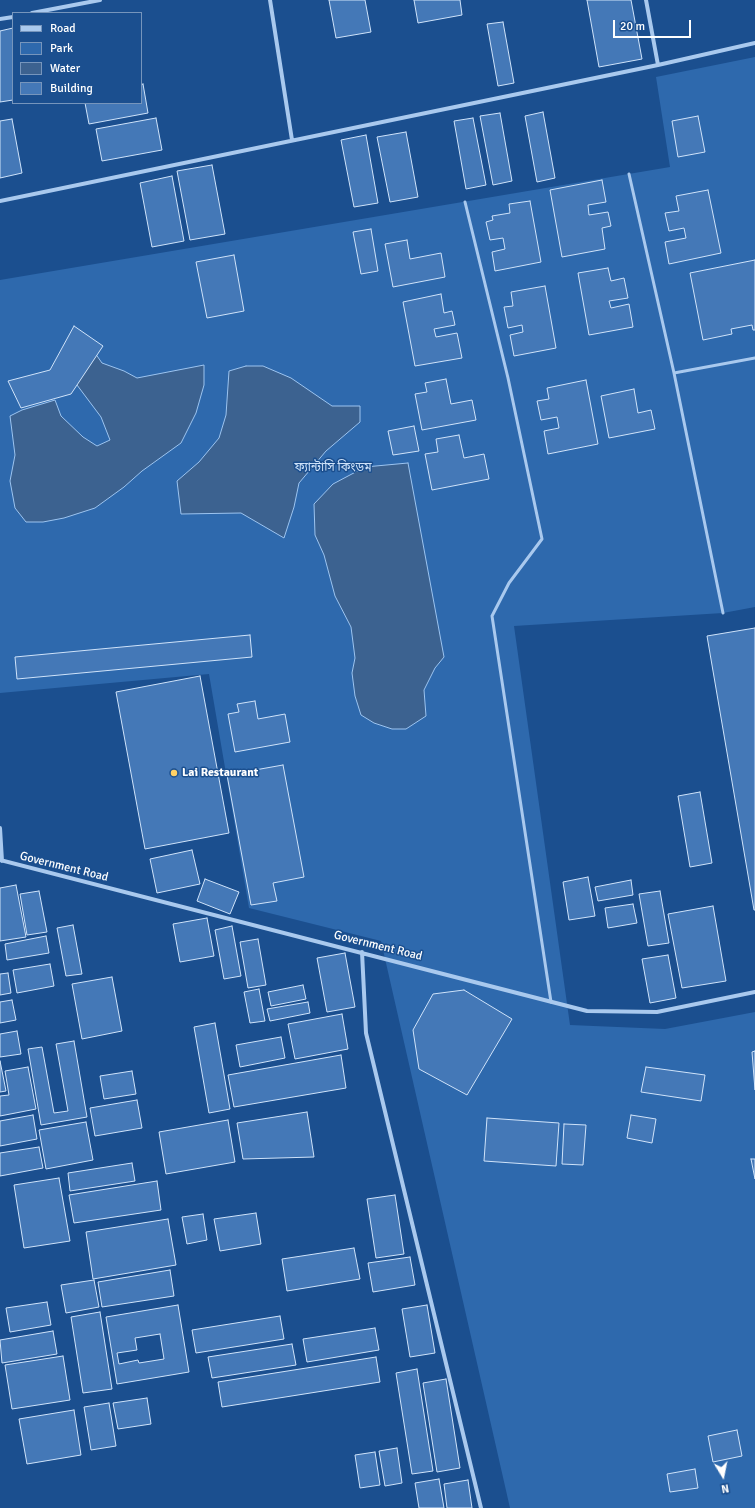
<!DOCTYPE html>
<meta charset="utf-8">
<style>
body{margin:0}
#map{position:relative;width:755px;height:1508px;overflow:hidden;background:#1b4f8f;font-family:Signika,sans-serif}
canvas{display:block}
.legend{position:absolute;left:12px;top:12px;width:130px;height:92px;box-sizing:border-box;background:#1b4f8f;border:1px solid #7695bc;margin:0;padding:5px 7px;list-style:none;font-size:12px;color:#fff}
.legend li{display:flex;align-items:center;gap:8px;height:20px}
.legend b{width:20px;border:1px solid #7695bc}
.north{position:absolute;left:703px;top:1456px;width:40px;height:40px;-webkit-text-stroke:3px #1b4f8f;paint-order:stroke;rotate:170deg;font-size:11px;font-weight:700;line-height:16px;text-align:center;color:#fff}
.north::after{content:'';display:block;margin:auto;width:14px;height:18px;background:#fff;clip-path:polygon(50% 0,100% 100%,50% 72%,0 100%)}
.scale{position:absolute;left:613px;top:20px;width:78px;height:18px;box-sizing:border-box;border:2px solid #fff;border-top:0;padding-left:5px;font-size:12px;line-height:14px;white-space:nowrap;color:#fff;-webkit-text-stroke:3px #1b4f8f;paint-order:stroke}
</style>
<div id="map">
<canvas width="755" height="1508"></canvas>
<ul class="legend">
<li><b style="height:5px;background:#a9c9ee"></b>Road</li>
<li><b style="height:11px;background:#2e69ad"></b>Park</li>
<li><b style="height:11px;background:#3c6290"></b>Water</li>
<li><b style="height:11px;background:#4478b7"></b>Building</li>
</ul>
<div class="north">N</div>
<div class="scale">20 m</div>
</div>
<script>
const ctx = document.querySelector('canvas').getContext('2d');
ctx.lineJoin = 'round';
function fillPath(path, color) { ctx.fillStyle = color; ctx.fill(path, 'evenodd'); }
const toPath = rows => new Path2D(rows.map(r => 'M' + r).join(''));
function trace(path, color, width, dash) { ctx.strokeStyle = color; ctx.lineWidth = width; ctx.lineCap = dash ? 'butt' : 'round'; ctx.setLineDash(dash || []); ctx.stroke(path); }
function write(font, color, halo, rows, align = 'center') {
  ctx.font = font + ' Signika,"Noto Sans Bengali",sans-serif'; ctx.lineWidth = 3; ctx.setLineDash([]); ctx.textBaseline = 'middle'; ctx.strokeStyle = halo; ctx.fillStyle = color; for (const [text, x, y, turn = 0] of rows) {
    ctx.save(); ctx.translate(x, y); ctx.rotate((+turn || 0) * Math.PI / 180); ctx.textAlign = isNaN(turn) ? turn : align; if (halo) ctx.strokeText(text, 0, 0); ctx.fillText(text, 0, 0); ctx.restore();
  }
}
const green = toPath([
 [755,57,755,607,723,613,514,626,570,1025,665,1029,755,1012,755,1508,510,1508,381,941,249,908,209,674,0,693,0,280,670,167,656,77]
]);
const water = toPath([
 [95,353,102,363,124,371,137,378,204,365,204,385,196,413,181,443,142,471,124,487,95,508,64,518,43,522,26,522,15,508,10,481,15,455,10,416,22,410,55,400,61,416,83,437,97,446,110,440,101,417,74,381,95,353],
 [246,366,263,366,291,378,332,406,360,406,360,422,326,451,299,483,294,507,284,538,241,513,181,514,177,481,199,462,219,438,226,415,229,371,246,366],
 [408,463,444,657,435,668,424,690,426,716,406,729,392,729,374,723,361,715,355,696,352,673,355,658,351,627,335,596,324,555,315,535,314,504,333,484,365,467,408,463]
]);
const building = toPath([
 [329,0,365,0,371,32,336,38,329,0],
 [414,0,460,0,462,15,418,23,414,0],
 [587,0,631,0,642,59,599,67,587,0],
 [503,22,514,83,498,86,487,24,503,22],
 [13,28,13,100,0,102,0,31,13,28],
 [143,84,148,113,89,124,85,103,141,103,141,85,143,84],
 [543,112,555,178,537,182,525,116,543,112],
 [500,113,512,181,493,185,480,116,500,113],
 [698,116,705,152,678,157,672,121,698,116],
 [156,118,162,150,102,161,96,129,156,118],
 [473,118,486,185,466,189,454,121,473,118],
 [12,119,22,173,0,178,0,121,12,119],
 [406,132,418,197,390,202,377,137,406,132],
 [366,135,378,203,354,207,341,140,366,135],
 [212,165,225,234,190,240,177,171,212,165],
 [172,176,184,241,152,247,140,183,172,176],
 [602,180,606,202,588,205,589,215,608,212,611,226,602,228,605,249,562,257,550,190,602,180],
 [708,190,721,253,669,264,665,242,686,238,684,228,669,231,665,213,679,211,676,196,708,190],
 [530,201,541,262,495,271,492,252,505,249,503,238,490,240,486,222,493,220,492,216,510,213,509,204,530,201],
 [371,229,378,271,361,274,353,232,371,229],
 [407,240,410,259,441,253,445,277,393,287,385,244,407,240],
 [234,255,244,311,207,318,196,262,234,255],
 [755,260,755,330,753,330,752,325,731,329,732,334,703,340,690,273,755,260],
 [608,268,611,281,624,278,628,298,609,301,611,308,629,304,633,327,589,335,578,273,608,268],
 [545,286,556,348,514,356,510,335,523,332,522,325,508,328,504,307,513,306,511,292,545,286],
 [441,294,444,313,452,311,455,325,434,329,436,337,457,333,462,358,415,366,403,302,441,294],
 [74,326,103,346,71,394,21,408,8,381,50,370,74,326],
 [446,379,451,404,472,400,476,420,422,430,415,394,427,392,425,383,446,379],
 [586,380,598,444,548,454,544,431,559,428,557,417,541,420,537,401,549,399,547,388,586,380],
 [634,389,638,413,651,410,655,429,609,438,601,396,634,389],
 [414,426,419,451,393,455,388,431,414,426],
 [459,435,464,458,484,454,489,479,432,490,425,454,438,452,436,439,459,435],
 [755,628,755,910,754,910,707,636,755,628],
 [250,635,252,657,17,679,15,657,250,635],
 [200,676,229,833,145,849,116,692,200,676],
 [255,701,258,719,285,714,290,742,235,752,228,714,239,712,237,704,255,701],
 [283,765,304,877,273,883,277,901,251,905,227,775,283,765],
 [700,792,712,863,690,867,678,796,700,792],
 [192,850,200,884,157,893,150,859,192,850],
 [588,877,595,916,569,920,563,882,588,877],
 [205,879,239,892,230,914,197,901,205,879],
 [631,880,633,895,598,901,595,887,631,880],
 [16,885,26,937,0,941,0,888,16,885],
 [39,891,47,932,27,935,20,894,39,891],
 [660,891,669,943,648,946,639,894,660,891],
 [633,904,637,923,608,928,605,908,633,904],
 [713,906,726,981,682,988,668,914,713,906],
 [207,918,214,956,180,962,173,924,207,918],
 [73,925,82,974,66,976,57,928,73,925],
 [232,926,241,976,224,979,215,930,232,926],
 [46,936,49,953,7,960,5,944,46,936],
 [258,939,266,985,248,988,240,942,258,939],
 [345,953,355,1007,327,1012,317,958,345,953],
 [668,955,676,998,650,1003,642,959,668,955],
 [50,964,54,986,17,993,13,970,50,964],
 [8,973,11,993,0,995,0,974,8,973],
 [112,977,122,1031,82,1039,72,984,112,977],
 [303,985,306,999,271,1006,268,992,303,985],
 [259,989,265,1021,250,1023,244,992,259,989],
 [464,990,512,1019,467,1095,419,1069,413,1030,433,994,464,990],
 [12,1000,16,1020,0,1023,0,1002,12,1000],
 [308,1002,310,1013,270,1021,267,1009,308,1002],
 [342,1014,348,1049,295,1059,288,1024,342,1014],
 [215,1023,230,1109,209,1113,194,1027,215,1023],
 [17,1031,21,1054,0,1057,0,1034,17,1031],
 [281,1037,285,1058,240,1067,236,1045,281,1037],
 [74,1041,87,1117,41,1125,28,1049,42,1047,54,1113,68,1111,56,1044,74,1041],
 [755,1051,755,1090,752,1052,755,1051],
 [341,1055,346,1088,234,1107,228,1075,341,1055],
 [0,1061,6,1091,0,1092,0,1061],
 [28,1067,36,1109,0,1116,0,1096,9,1095,5,1071,28,1067],
 [646,1067,705,1075,701,1101,641,1092,646,1067],
 [132,1071,136,1094,104,1099,100,1076,132,1071],
 [137,1100,142,1128,95,1136,90,1108,137,1100],
 [307,1112,314,1157,243,1159,237,1123,307,1112],
 [33,1115,37,1139,0,1146,0,1121,33,1115],
 [631,1115,656,1119,652,1143,627,1138,631,1115],
 [487,1118,559,1123,556,1166,484,1161,487,1118],
 [228,1120,235,1162,166,1174,159,1132,228,1120],
 [86,1122,93,1160,46,1169,39,1130,86,1122],
 [564,1124,586,1125,583,1165,562,1164,564,1124],
 [39,1147,43,1168,0,1176,0,1153,39,1147],
 [751,1159,755,1159,755,1179,751,1159],
 [132,1163,135,1181,70,1191,68,1173,132,1163],
 [59,1178,70,1241,24,1248,14,1185,59,1178],
 [157,1181,161,1210,74,1223,69,1195,157,1181],
 [395,1195,404,1254,376,1258,367,1199,395,1195],
 [256,1213,261,1244,220,1251,214,1219,256,1213],
 [203,1214,207,1240,187,1244,182,1217,203,1214],
 [168,1219,176,1265,93,1279,86,1232,168,1219],
 [354,1248,360,1279,287,1291,282,1259,354,1248],
 [410,1257,415,1285,373,1292,368,1263,410,1257],
 [170,1270,174,1296,102,1307,98,1282,170,1270],
 [94,1280,99,1307,66,1313,61,1285,94,1280],
 [47,1302,51,1325,10,1332,6,1308,47,1302],
 [178,1305,189,1372,117,1384,106,1317,178,1305],
 [160,1334,164,1359,139,1363,138,1360,119,1364,117,1353,137,1350,135,1338,160,1334],
 [427,1305,435,1353,410,1357,402,1309,427,1305],
 [100,1312,112,1389,83,1393,71,1317,100,1312],
 [280,1316,284,1339,196,1353,192,1330,280,1316],
 [375,1328,379,1350,307,1362,303,1339,375,1328],
 [53,1331,57,1354,2,1363,0,1340,53,1331],
 [292,1344,296,1365,212,1378,208,1357,292,1344],
 [63,1356,70,1400,12,1409,5,1365,63,1356],
 [376,1357,380,1382,222,1407,218,1382,376,1357],
 [417,1369,433,1471,412,1474,396,1373,417,1369],
 [446,1379,460,1468,437,1472,423,1383,446,1379],
 [147,1398,151,1424,118,1429,113,1403,147,1398],
 [109,1403,116,1446,91,1450,84,1407,109,1403],
 [74,1410,81,1455,27,1464,19,1419,74,1410],
 [737,1430,742,1456,713,1462,708,1436,737,1430],
 [397,1448,402,1483,385,1486,379,1451,397,1448],
 [375,1452,380,1485,360,1488,355,1455,375,1452],
 [695,1469,698,1488,670,1492,667,1474,695,1469],
 [439,1479,444,1508,419,1508,415,1483,439,1479],
 [468,1480,472,1508,447,1508,444,1484,468,1480]
]);
const lane = toPath([
 [629,174,674,373,723,613],
 [465,202,508,378,542,539,509,583,492,616,551,1002],
 [674,373,755,358]
]);
const street = toPath([
 [270,0,292,140],
 [646,0,658,65],
 [32,13,100,0],
 [0,19,13,17],
 [0,201,658,65,755,43],
 [0,828,2,861],
 [0,860,587,1011,657,1012,755,992],
 [362,952,366,1033,481,1508]
]);
const markers = [
 [174,773,4,"#ffd166"]
];
const parkNames = [
 ["ফ্যান্টাসি কিংডম",333,468]
];
const poiNames = [
 ["Lai Restaurant",182,773]
];
const streetNames = [
 ["Government Road",64,867,14],
 ["Government Road",378,946,14]
];
fillPath(green, '#2e69ad');
fillPath(water, '#3c6290');
trace(water, '#9cc4f0', 1);
fillPath(building, '#4478b7');
trace(building, '#cfe3fa', 1);
trace(lane, '#a9c9ee', 3);
trace(street, '#a9c9ee', 4);
for (const [x, y, r, color] of markers) { const dot = new Path2D(); dot.arc(x, y, r, 0, 2 * Math.PI); ctx.fillStyle = color; ctx.fill(dot); trace(dot, '#1b4f8f', 1.5); }
write('12px', '#cfe3fa', '#1b4f8f', parkNames);
write('bold 12px', '#fff', '#1b4f8f', poiNames, 'left');
write('12px', '#fff', '#1b4f8f', streetNames);
</script>
